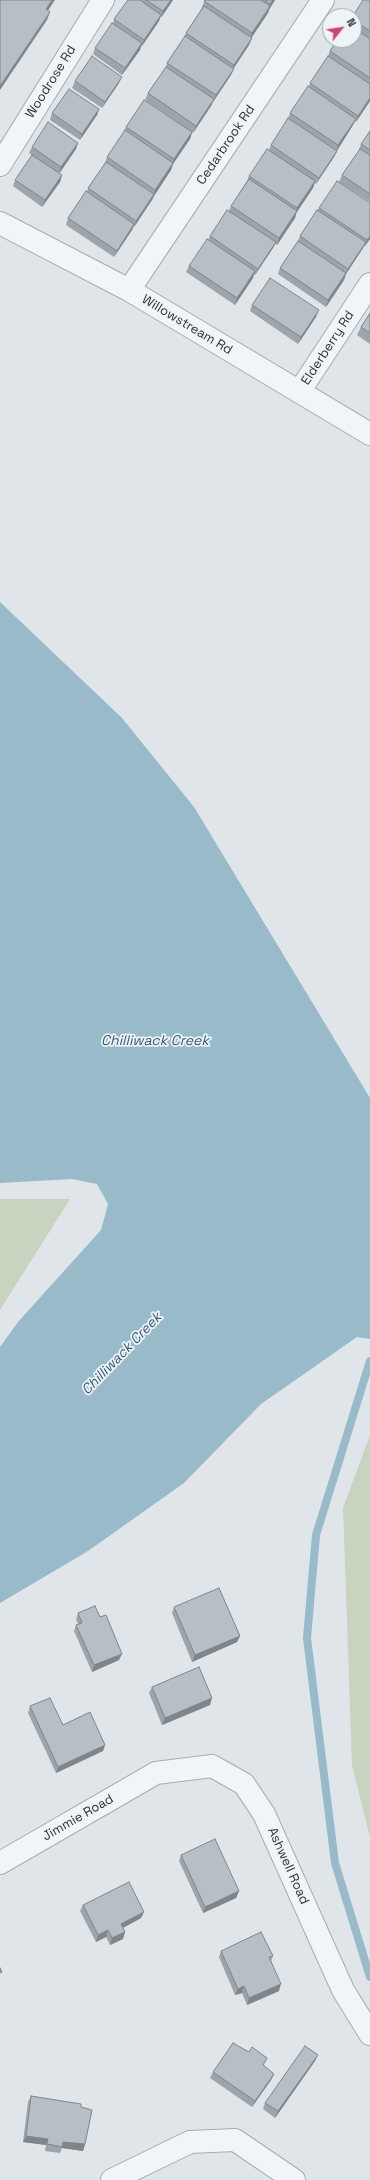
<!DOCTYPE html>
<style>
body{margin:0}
#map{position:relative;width:370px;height:2180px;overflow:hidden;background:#dfe5e9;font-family:"Space Grotesk",sans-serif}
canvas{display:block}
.north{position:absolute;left:322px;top:8px;width:40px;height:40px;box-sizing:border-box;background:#eff3f6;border:1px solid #9fa7ad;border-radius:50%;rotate:60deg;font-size:11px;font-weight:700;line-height:16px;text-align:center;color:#283540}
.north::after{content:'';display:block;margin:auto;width:14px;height:18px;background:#d04272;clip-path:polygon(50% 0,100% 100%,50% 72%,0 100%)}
</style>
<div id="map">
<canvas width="370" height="2180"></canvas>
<div class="north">N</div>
</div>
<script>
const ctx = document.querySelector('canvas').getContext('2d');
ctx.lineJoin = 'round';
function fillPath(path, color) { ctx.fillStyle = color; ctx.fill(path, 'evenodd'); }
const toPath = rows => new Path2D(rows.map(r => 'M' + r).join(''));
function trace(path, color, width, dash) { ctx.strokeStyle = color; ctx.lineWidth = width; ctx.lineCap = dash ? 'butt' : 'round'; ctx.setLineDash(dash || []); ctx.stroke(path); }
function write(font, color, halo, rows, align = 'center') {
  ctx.font = font + ' "Space Grotesk",sans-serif'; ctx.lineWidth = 3.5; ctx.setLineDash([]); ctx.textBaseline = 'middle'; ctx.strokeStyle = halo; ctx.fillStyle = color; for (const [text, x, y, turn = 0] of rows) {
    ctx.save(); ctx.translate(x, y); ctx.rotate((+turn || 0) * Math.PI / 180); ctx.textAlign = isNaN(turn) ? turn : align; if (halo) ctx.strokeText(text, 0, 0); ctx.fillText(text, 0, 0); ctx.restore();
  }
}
const green = toPath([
 [0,1199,70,1199,0,1310],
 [370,1435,370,1837,352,1765,343,1508]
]);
const water = toPath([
 [0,602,122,718,194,807,370,1098,370,1339,357,1337,261,1404,184,1483,88,1551,0,1603,0,1347,18,1322,101,1230,108,1204,97,1184,72,1179,0,1183]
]);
const stream = toPath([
 [370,1361,316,1535,307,1638,335,1863,370,1977]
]);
const minor = toPath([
 [0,165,103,0],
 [0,223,129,290,370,434],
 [129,290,323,0],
 [299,392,370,284],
 [0,1863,156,1773,212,1766,244,1784,264,1814,343,1990,370,2034],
 [112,2180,190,2142,235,2140,294,2180]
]);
const wall = toPath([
 [128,0,173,0,160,18,159,21,142,46,141,46,140,50,122,75,93,54,95,48,113,24,114,19],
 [205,0,275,0,270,8,268,13,251,38,249,45,234,68,231,75,213,102,211,106,193,133,145,100,148,93,166,67,167,63,183,39,186,33,202,8,202,7],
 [370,0,370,101,356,122,355,121,353,125,337,151,334,157,316,184,315,183,313,188,297,211,295,218,277,245,275,244,273,248,255,275,254,274,253,278,235,305,186,272,189,266,208,240,210,236,229,211,231,206,247,181,249,176,269,150,271,145,288,119,290,113,309,87,310,83,328,56,330,51,354,40,354,16],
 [75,81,119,83,102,108,72,88],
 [99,109,97,115,80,140,50,120,52,113],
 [126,127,192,132,190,139,173,164,171,170,154,196,152,200,134,227,133,227,132,230,114,257,66,225,68,218,87,192,88,188,105,163,107,157,124,132],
 [370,131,370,202,339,182,342,175,359,150,361,144],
 [32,147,76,149,59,173,62,175,60,182,42,207,13,186,15,180,32,155,29,153],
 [319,208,370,239,365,246,364,246,363,248,346,274,344,280,326,307,278,274,280,268,298,241,300,236,318,210],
 [252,305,316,317,298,344,250,311],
 [370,313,370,344,357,335,361,327],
 [174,1607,240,1636,237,1642,192,1662,172,1613],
 [78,1613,119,1660,92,1672,74,1631,76,1625,78,1624,76,1620],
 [152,1687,210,1705,162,1725,149,1693],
 [30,1706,63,1725,105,1745,103,1751,56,1773,28,1713],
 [181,1855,239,1891,236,1898,203,1913,179,1861],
 [83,1905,141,1918,123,1928,125,1932,123,1939,110,1945,106,1937,96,1942,80,1911],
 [221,1951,273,1956,271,1961,279,1991,247,2005,242,1993,235,1995,219,1957],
 [318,2055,315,2061,275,2118,263,2109,265,2103],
 [265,2065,264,2066,274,2074,271,2080,252,2107,210,2078,213,2072],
 [31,2096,85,2144,83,2151,62,2148,60,2153,45,2151,46,2145,23,2142,28,2102]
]);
const shadedWall = toPath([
 [52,0,55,0,43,18,46,9],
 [171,0,173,0,161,18,163,11],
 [273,0,275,0,270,8,268,13,250,40,252,33,269,9,270,4],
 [50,12,47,20,0,90,0,86],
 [161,15,159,21,142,46,144,40],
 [252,38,249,45,231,72,234,65],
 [142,43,140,50,122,75,125,68],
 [234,69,231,75,213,102,216,95],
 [122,77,119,83,102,108,105,102],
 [370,98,370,101,356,122,358,116],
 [214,99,211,106,193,133,196,126],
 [99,109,97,115,80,140,82,134],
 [356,119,353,125,336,152,338,145],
 [192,132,190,139,173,164,171,170,154,196,152,200,134,227,136,221,154,195,155,190,172,165,174,159],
 [78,143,76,149,59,174,61,167],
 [337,151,334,157,316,184,319,178],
 [62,175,60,182,42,207,45,200],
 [315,181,313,188,295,215,297,208],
 [297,211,295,218,277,245,279,238],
 [134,224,132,230,114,257,117,251],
 [370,236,370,239,365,246,367,240],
 [276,242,273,248,255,275,258,269],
 [366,242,363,248,346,274,344,280,326,307,328,300,345,275,348,269],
 [255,271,253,278,235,305,237,298],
 [319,310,316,317,298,344,301,337],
 [240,1636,237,1642,192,1662,195,1655],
 [122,1654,119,1660,92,1672,94,1665],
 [212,1698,210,1705,162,1725,165,1718],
 [105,1745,103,1751,56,1773,58,1767],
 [239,1891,236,1898,203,1913,205,1907],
 [144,1912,141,1918,119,1930,121,1924],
 [108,1930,106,1937,96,1942,98,1935],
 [125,1932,123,1939,110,1945,112,1938],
 [281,1984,279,1991,247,2005,249,1998],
 [244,1986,242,1993,235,1995,238,1989],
 [318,2055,315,2061,275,2118,278,2111],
 [274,2074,271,2080,252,2107,255,2101],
 [26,2136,48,2139,46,2145,23,2142],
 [63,2142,85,2144,83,2151,62,2148]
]);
const building = toPath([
 [0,0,52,0,46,9,50,12,0,86,0,0],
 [128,0,140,0,161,15,144,40,114,19,128,0],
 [146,0,171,0,163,11,146,0],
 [205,0,261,0,270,6,252,33,204,1,205,0],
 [265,0,273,0,270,4,265,0],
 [363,0,370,0,370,31,354,21,354,16,353,16,363,0],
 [204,6,252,38,234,65,186,33,204,6],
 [112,23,142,43,125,68,95,48,112,23],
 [354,28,370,39,370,78,330,51,337,40,354,40,354,28],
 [185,36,234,69,216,95,167,63,185,36],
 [92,56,122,77,105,102,75,81,92,56],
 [328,56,370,84,370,98,358,116,310,83,328,56],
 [166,67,214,99,196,126,148,93,166,67],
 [308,86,356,119,338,145,290,113,308,86],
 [69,89,99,109,82,134,52,113,69,89],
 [144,100,192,132,174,159,126,127,144,100],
 [288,118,337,151,319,178,271,145,288,118],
 [48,122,78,143,61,167,32,147,48,122],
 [125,130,173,163,155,190,107,157,125,130],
 [370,131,370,150,361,144,370,131],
 [267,149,315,181,297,208,249,176,267,149],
 [360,149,370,155,370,194,342,175,360,149],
 [32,155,62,175,45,200,15,180,32,155],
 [106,162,154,194,136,221,88,188,106,162],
 [249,179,297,211,279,238,231,206,249,179],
 [337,181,370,203,370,236,367,240,319,208,337,181],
 [86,191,134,224,117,251,68,218,86,191],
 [227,210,276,242,258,269,210,236,227,210],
 [317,210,366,242,348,269,300,236,317,210],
 [207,239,255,271,237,298,189,266,207,239],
 [298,241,346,273,328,300,280,268,298,241],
 [270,278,319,310,301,337,252,305,270,278],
 [370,313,370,333,361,327,370,313],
 [219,1588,240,1636,195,1655,174,1607,219,1588],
 [95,1606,100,1617,106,1615,122,1654,94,1665,76,1625,82,1623,78,1613,95,1606],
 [199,1667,212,1698,165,1718,152,1687,199,1667],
 [50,1698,63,1725,90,1712,105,1745,58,1767,30,1706,50,1698],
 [215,1839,239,1891,205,1907,181,1855,215,1839],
 [129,1882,144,1912,121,1924,125,1932,112,1938,108,1930,98,1935,83,1905,129,1882],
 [261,1932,273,1956,269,1957,281,1984,249,1998,244,1986,238,1989,221,1951,261,1932],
 [0,1968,2,1972,0,1973,0,1968],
 [233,2043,249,2052,252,2047,267,2058,263,2065,274,2074,255,2101,213,2072,233,2043],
 [305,2046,318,2055,278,2111,265,2103,305,2046],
 [31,2096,81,2104,81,2107,92,2110,85,2144,63,2142,62,2147,47,2144,48,2139,26,2136,31,2096]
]);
const streetNames = [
 ["Woodrose Rd",51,82,-58],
 ["Cedarbrook Rd",226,145,-56],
 ["Willowstream Rd",187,325,31],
 ["Elderberry Rd",328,348,-57],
 ["Jimmie Road",78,1818,-30],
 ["Ashwell Road",288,1866,66]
];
const waterNames = [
 ["Chilliwack Creek",155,1041],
 ["Chilliwack Creek",122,1354,-46]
];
fillPath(green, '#c8d3c0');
fillPath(water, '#99bac9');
trace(stream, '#99bac9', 8);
trace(minor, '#a4adb3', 24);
trace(minor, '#f2f5f7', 22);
fillPath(wall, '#9da4aa');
fillPath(shadedWall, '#7f868b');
fillPath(building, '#b6bfc6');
trace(building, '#7f868b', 1);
write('13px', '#283540', '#eff3f6', streetNames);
write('italic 14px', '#315c75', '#eff3f6', waterNames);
</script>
